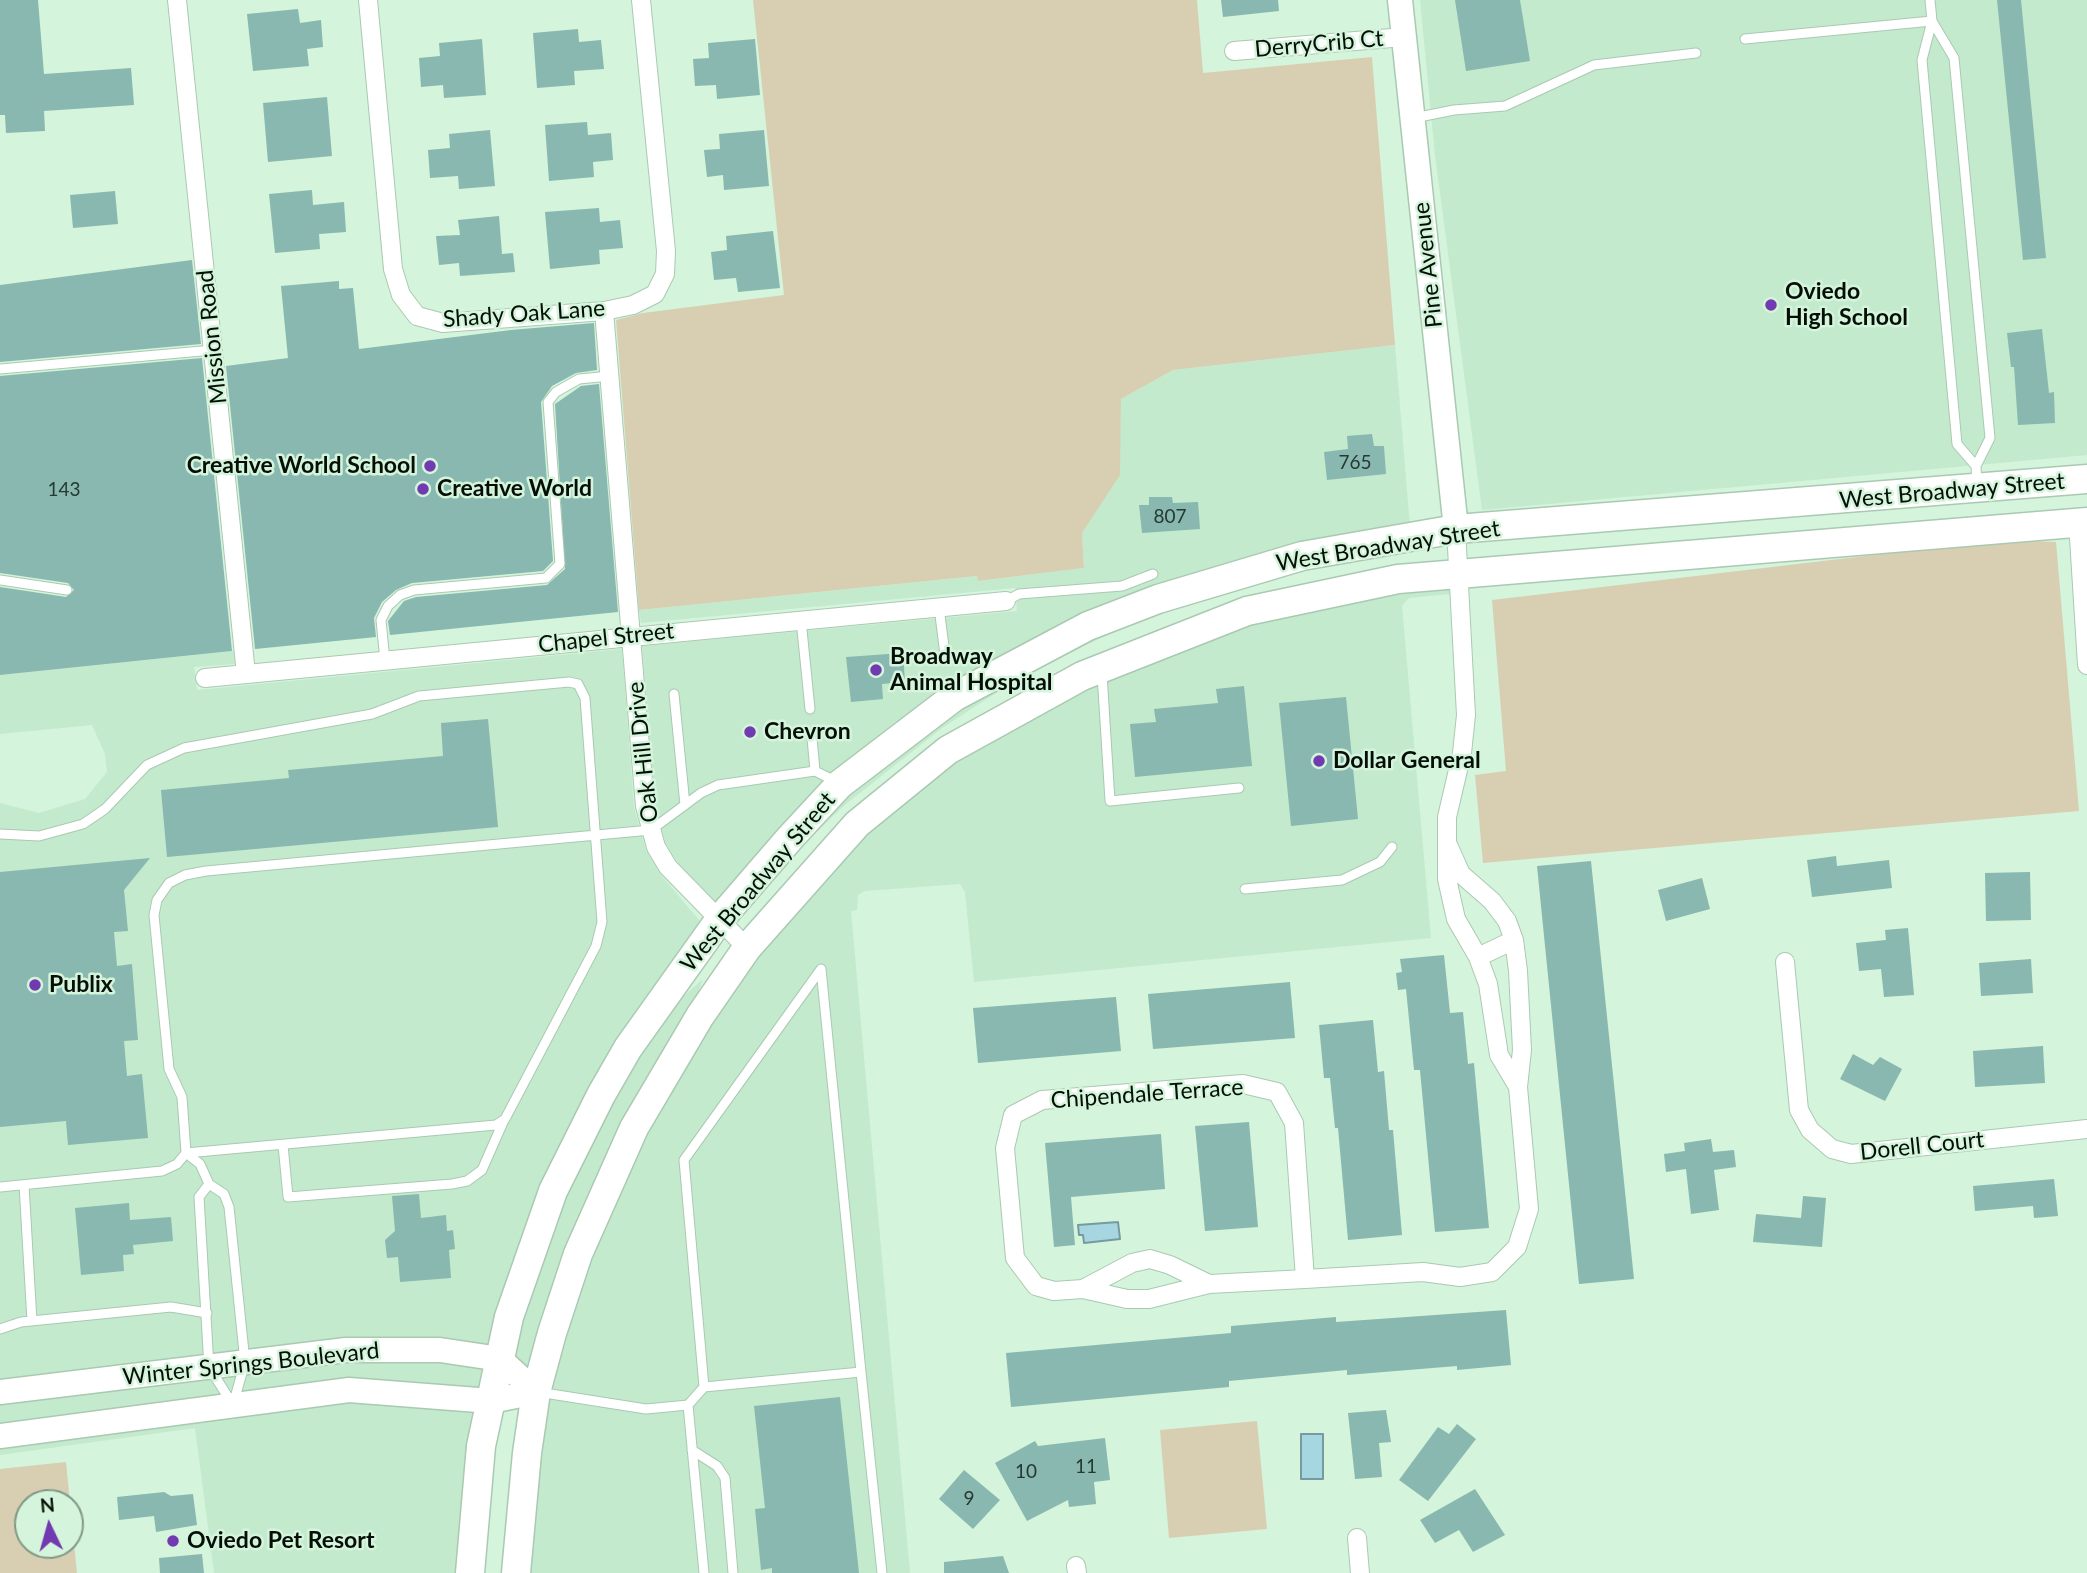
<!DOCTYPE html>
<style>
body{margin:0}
#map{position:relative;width:2087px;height:1573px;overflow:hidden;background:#d4f4db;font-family:Lato,sans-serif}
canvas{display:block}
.north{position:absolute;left:14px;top:1489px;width:70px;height:70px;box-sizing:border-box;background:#d4f4db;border:2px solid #819886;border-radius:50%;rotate:355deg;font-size:19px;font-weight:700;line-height:28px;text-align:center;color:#050f07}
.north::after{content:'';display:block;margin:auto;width:24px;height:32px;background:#723ab0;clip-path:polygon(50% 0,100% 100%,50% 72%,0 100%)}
</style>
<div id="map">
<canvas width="2087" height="1573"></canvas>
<div class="north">N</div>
</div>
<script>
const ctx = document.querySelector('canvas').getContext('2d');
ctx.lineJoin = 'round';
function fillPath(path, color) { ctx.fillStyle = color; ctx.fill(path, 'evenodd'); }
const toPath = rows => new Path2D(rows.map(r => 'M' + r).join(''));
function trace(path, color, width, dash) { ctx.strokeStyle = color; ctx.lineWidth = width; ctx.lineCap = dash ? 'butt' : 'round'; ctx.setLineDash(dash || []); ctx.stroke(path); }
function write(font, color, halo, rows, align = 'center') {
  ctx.font = font + ' Lato,sans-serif'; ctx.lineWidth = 5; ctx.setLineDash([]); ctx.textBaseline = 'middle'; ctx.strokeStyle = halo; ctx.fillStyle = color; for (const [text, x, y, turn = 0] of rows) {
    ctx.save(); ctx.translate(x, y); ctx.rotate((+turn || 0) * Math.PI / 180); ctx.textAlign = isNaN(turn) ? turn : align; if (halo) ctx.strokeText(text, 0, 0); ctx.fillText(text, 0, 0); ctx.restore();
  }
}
const built = toPath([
 [1420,0,2087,0,2087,455,1482,510,1435,155],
 [1395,345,1412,552,1301,571,1224,591,1155,614,1090,643,1013,682,942,728,846,804,785,861,730,923,676,860,665,842,655,804,642,646,1017,611,1015,588,641,623,639,610,977,576,978,581,1084,568,1082,533,1119,475,1121,399,1173,370],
 [1449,572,1450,594,1409,598,1402,606,1431,938,974,982,965,892,960,884,865,891,858,895,857,910,851,911,910,1573,527,1573,547,1395,587,1259,642,1134,708,1022,858,823,1099,664],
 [622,649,634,807,646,850,661,875,715,939,652,994,492,1346,0,1381,0,803,39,813,85,799,107,772,105,754,92,725,0,734,0,675,234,651,235,664,194,667,197,690],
 [703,979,691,1010,530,1372,511,1355,546,1239,610,1102,668,1010],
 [440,1361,487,1369,483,1389,348,1379,0,1424,0,1404,347,1362],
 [350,1402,478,1411,460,1573,214,1573,195,1428,0,1455,0,1447]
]);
const green = toPath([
 [753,0,1197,0,1203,73,1372,57,1395,345,1173,370,1121,399,1120,475,1082,533,1084,568,978,581,977,576,639,610,616,320,643,313,784,295],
 [2001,540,2056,542,2079,811,1483,863,1475,775,1506,771,1492,600],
 [1257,1421,1267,1529,1169,1538,1160,1430],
 [66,1462,77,1573,0,1573,0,1469],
 [28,1503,70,1503,70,1545,28,1545]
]);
const water = toPath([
 [1118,1222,1120,1239,1084,1243,1083,1235,1079,1235,1078,1225,1118,1222],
 [1301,1434,1323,1434,1323,1479,1301,1479,1301,1434]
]);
const building = toPath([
 [0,0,38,0,44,74,131,68,134,105,44,111,45,131,6,133,5,115,0,115],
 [1221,0,1278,0,1279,11,1223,17],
 [1455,0,1520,0,1530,61,1466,71],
 [1997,0,2021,0,2046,258,2023,260],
 [298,9,300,23,321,20,323,47,307,49,309,66,253,71,247,14],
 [578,29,579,42,601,40,604,69,574,71,575,85,537,88,533,33],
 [482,39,486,95,444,98,443,85,421,87,419,58,440,56,439,43],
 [755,39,760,95,717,99,716,85,695,86,693,59,709,58,708,43],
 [327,97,332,156,268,162,263,103],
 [587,122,588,135,611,133,613,160,593,162,594,177,549,181,545,125],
 [490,130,495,186,459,189,458,176,430,178,428,150,450,148,449,134],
 [764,130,769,186,724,190,723,175,707,177,704,150,720,149,719,134],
 [312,190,313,205,344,202,346,232,319,234,320,249,275,253,269,194],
 [115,191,118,224,73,228,70,195],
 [599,208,600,222,620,220,623,248,599,250,600,264,550,269,545,212],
 [499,216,502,254,513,253,515,272,460,276,459,263,439,265,436,236,460,235,458,220],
 [773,231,780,288,738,292,736,278,714,280,711,252,727,250,726,236],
 [192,260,201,344,0,362,0,285],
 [339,281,339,289,353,288,359,349,511,330,594,323,597,370,576,373,552,386,541,402,553,561,543,571,412,583,396,590,382,602,374,618,376,637,255,649,226,366,288,358,281,286],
 [2042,329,2049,393,2054,392,2055,423,2018,425,2014,367,2011,367,2007,333],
 [202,358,232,651,0,675,0,587,66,597,74,590,68,583,0,573,0,376],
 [599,384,618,612,390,635,388,621,404,601,416,597,547,585,565,569,555,404,581,386],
 [1372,434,1374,446,1384,446,1386,474,1327,480,1324,452,1348,449,1347,436],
 [1149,497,1172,497,1173,503,1198,502,1200,529,1142,533,1139,505,1149,505],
 [903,653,905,682,882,684,883,699,851,702,846,657],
 [1244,686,1252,766,1135,777,1130,724,1156,722,1154,709,1218,703,1216,689],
 [1346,697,1358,819,1291,826,1279,703],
 [488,719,498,827,167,857,161,790,289,778,288,770,443,756,441,723],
 [1836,856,1837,866,1889,860,1892,888,1812,897,1807,860],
 [150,858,124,890,128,931,114,932,117,966,132,964,138,1040,124,1041,127,1076,142,1074,148,1138,68,1145,66,1121,0,1127,0,872],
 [1591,861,1634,1279,1579,1284,1537,866],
 [2030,872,2031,920,1986,921,1985,873],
 [1702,878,1710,909,1666,921,1658,890],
 [1908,928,1914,995,1884,997,1881,969,1859,971,1856,943,1886,940,1885,930],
 [1444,955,1450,1013,1463,1012,1468,1064,1474,1063,1489,1228,1435,1232,1420,1070,1414,1070,1406,989,1398,990,1396,973,1402,972,1400,959],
 [2031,959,2033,993,1981,996,1979,963],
 [1290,982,1295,1038,1153,1049,1148,994],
 [1116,997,1121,1051,978,1063,973,1008],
 [1373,1020,1378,1072,1384,1071,1389,1130,1393,1130,1402,1235,1348,1240,1338,1128,1335,1128,1330,1078,1324,1078,1319,1025],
 [2043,1046,2045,1083,1975,1087,1973,1051],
 [1853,1054,1873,1065,1880,1057,1902,1069,1885,1101,1840,1079],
 [1249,1122,1258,1227,1205,1231,1195,1126],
 [1161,1134,1165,1189,1071,1197,1075,1245,1054,1247,1045,1143],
 [1711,1139,1713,1152,1734,1150,1736,1167,1714,1170,1719,1210,1691,1214,1686,1169,1666,1172,1664,1154,1685,1151,1684,1143],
 [2054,1179,2058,1216,2034,1218,2033,1206,1975,1211,1973,1186],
 [419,1194,421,1218,446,1215,447,1231,453,1230,455,1249,449,1250,451,1278,400,1282,398,1257,387,1258,385,1240,395,1231,392,1196],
 [1803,1196,1826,1198,1822,1247,1753,1242,1756,1214,1801,1218],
 [129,1203,130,1220,171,1217,173,1241,133,1245,134,1254,123,1255,124,1271,81,1275,75,1208],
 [1506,1310,1511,1365,1457,1370,1457,1366,1347,1375,1347,1370,1229,1381,1229,1387,1011,1407,1006,1353,1231,1333,1231,1326,1336,1317,1336,1322],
 [840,1397,859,1573,772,1573,772,1568,761,1570,755,1509,765,1508,754,1406],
 [1386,1410,1391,1442,1379,1443,1382,1477,1355,1479,1348,1413],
 [1457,1424,1476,1439,1428,1501,1399,1480,1438,1427,1449,1434],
 [1105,1438,1110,1480,1094,1482,1096,1504,1069,1507,1068,1500,1027,1521,995,1463,1035,1441,1038,1446],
 [964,1470,1000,1500,973,1529,939,1499],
 [1475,1489,1505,1535,1473,1552,1459,1530,1435,1543,1420,1520],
 [164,1492,171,1496,193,1494,197,1525,156,1532,154,1516,119,1520,117,1497],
 [202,1554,204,1573,160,1573,159,1558],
 [1003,1556,1009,1573,944,1573,944,1562]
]);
const lane = toPath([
 [1930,0,1932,21,1922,60,1957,444,1976,466],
 [1932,21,1954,58,1990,438,1976,466,1977,485],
 [1745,39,1932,21],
 [1414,118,1454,110,1505,106,1594,65,1696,53],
 [0,369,213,350],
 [0,580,67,590],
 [1006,601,1019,594,1122,586,1153,574],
 [939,607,945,655],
 [801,620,810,709],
 [385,661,381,620,388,606,400,595,414,590,546,578,560,564,548,402,556,392,579,379,610,376],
 [1102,674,1110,801,1239,788],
 [674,694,685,805],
 [812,738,815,771],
 [0,834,39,836,83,824,105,809,147,765,184,748,372,714,419,696,569,682,578,684,585,698,602,922,596,946,505,1119,496,1125,186,1153,177,1164,162,1171,0,1187],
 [1245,889,1342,880,1380,862,1392,847],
 [283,1145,288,1197,452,1184,467,1181,482,1170,504,1120],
 [209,1184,200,1164,186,1153,182,1097,169,1069,154,915,157,900,169,883,185,875,206,871,651,830,701,793,718,785,815,771,835,781],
 [209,1184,224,1194,229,1207,245,1362,233,1405,209,1367,199,1197,209,1184],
 [24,1185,32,1321],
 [0,1329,21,1322,171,1307,207,1313],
 [861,1372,882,1573],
 [538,1392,646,1409,688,1405,704,1573],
 [688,1405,704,1387,861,1372,821,969,684,1160,704,1387],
 [692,1450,717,1466,725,1478,733,1573]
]);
const street = toPath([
 [177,0,246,674],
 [368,0,393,269,401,295,417,316,443,323,604,311,633,305,655,294,665,274,666,251,641,0],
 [1234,51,1404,37],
 [604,311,645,806,656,847,668,867,747,948],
 [2078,522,2087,665],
 [1456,529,1466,715,1462,753,1447,817,1447,879,1456,919,1478,957,1488,984,1499,1055,1518,1087],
 [205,678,1006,601],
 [1478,957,1514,940],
 [1785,962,1799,1110,1810,1130,1832,1149,1851,1154,2087,1129],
 [1305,1279,1294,1123,1277,1092,1243,1084,1042,1100,1013,1115,1005,1148,1015,1258,1036,1286,1054,1291,1083,1289,1127,1299,1149,1299,1209,1284,1305,1279,1423,1272,1460,1277,1492,1272,1517,1247,1529,1209,1518,1087,1522,1050,1518,971,1514,940,1507,921,1492,901,1461,874,1448,845],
 [1083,1289,1132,1263,1150,1259,1170,1265,1209,1284],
 [1357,1538,1360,1573],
 [1076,1566,1077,1573]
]);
const secondary = toPath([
 [1400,0,1456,529],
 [0,1392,346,1350,440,1350,500,1359,536,1392],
 [0,1436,349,1390,491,1401,536,1392]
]);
const primary = toPath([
 [470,1573,481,1446,509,1317,553,1191,601,1095,628,1048,720,919,790,838,840,784,954,697,1088,626,1158,599,1302,556,1456,529,2087,479],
 [516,1573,527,1453,536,1392,552,1333,578,1254,634,1128,700,1016,747,948,857,824,948,750,1082,676,1247,611,1398,579,2087,522]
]);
const markers = [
 [1771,305,7,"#723ab0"],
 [430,466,7,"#723ab0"],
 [423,489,7,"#723ab0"],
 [876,670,7,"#723ab0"],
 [750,732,7,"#723ab0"],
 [1319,761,7,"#723ab0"],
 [35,985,7,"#723ab0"],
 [173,1541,7,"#723ab0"]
];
const numberNames = [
 ["765",1355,463],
 ["143",64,490],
 ["807",1170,517],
 ["11",1086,1467],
 ["10",1026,1472],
 ["9",969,1499]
];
const streetNames = [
 ["DerryCrib Ct",1319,44,-5],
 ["Pine Avenue",1428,265,-96],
 ["Shady Oak Lane",524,314,-4],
 ["Mission Road",212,337,-96],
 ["West Broadway Street",1952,491,-5],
 ["West Broadway Street",1388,546,-9],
 ["Chapel Street",606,638,-6],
 ["Oak Hill Drive",643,752,-96],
 ["West Broadway Street",758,882,-50],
 ["Chipendale Terrace",1147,1094,-4],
 ["Dorell Court",1922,1146,-6],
 ["Winter Springs Boulevard",251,1364,-6]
];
const poiNames = [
 ["Oviedo",1785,292],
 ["High School",1785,318],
 ["Creative World School",416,466,"right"],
 ["Creative World",437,489],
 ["Broadway",890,657],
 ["Animal Hospital",890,683],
 ["Chevron",764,732],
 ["Dollar General",1333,761],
 ["Publix",49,985],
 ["Oviedo Pet Resort",187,1541]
];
fillPath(built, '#c3eacc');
fillPath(green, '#d8cfb3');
fillPath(water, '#a6d6e0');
trace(water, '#769a9f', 2);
fillPath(building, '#88b8af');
trace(lane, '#aac9b1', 11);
trace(street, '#aac9b1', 20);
trace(secondary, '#aac9b1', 27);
trace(primary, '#aac9b1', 31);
trace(lane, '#fff', 9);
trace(street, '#fff', 18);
trace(secondary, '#fff', 24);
trace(primary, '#fff', 28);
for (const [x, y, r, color] of markers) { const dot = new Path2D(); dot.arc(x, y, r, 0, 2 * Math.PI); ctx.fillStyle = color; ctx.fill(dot); trace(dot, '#d4f4db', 2.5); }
write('19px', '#263931', null, numberNames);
write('23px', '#050f07', '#d4f4db', streetNames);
write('bold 23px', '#050f07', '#d4f4db', poiNames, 'left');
</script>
